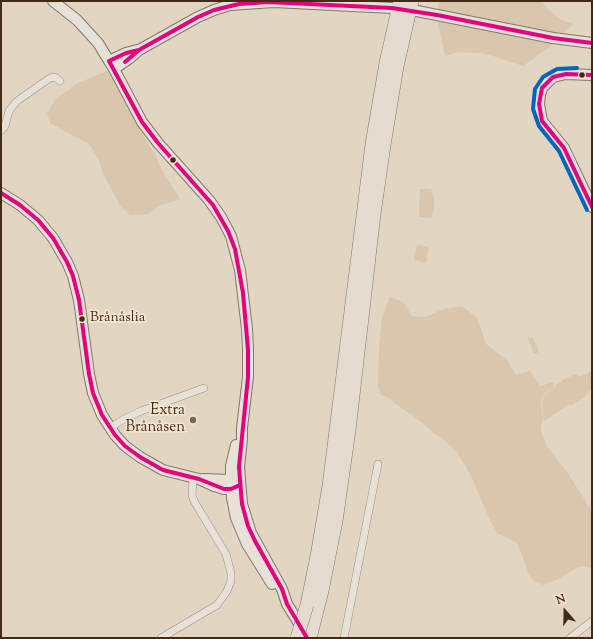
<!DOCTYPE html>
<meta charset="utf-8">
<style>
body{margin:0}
#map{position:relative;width:593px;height:639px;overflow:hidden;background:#e2d5c2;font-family:"Sorts Mill Goudy",serif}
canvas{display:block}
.frame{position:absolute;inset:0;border:2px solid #422a18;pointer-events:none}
.north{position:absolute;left:545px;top:591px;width:40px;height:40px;-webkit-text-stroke:3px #f5e5cf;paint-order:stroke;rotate:340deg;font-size:11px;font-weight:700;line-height:16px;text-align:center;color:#422a18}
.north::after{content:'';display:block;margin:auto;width:14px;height:18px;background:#422a18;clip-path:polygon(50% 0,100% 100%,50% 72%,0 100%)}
</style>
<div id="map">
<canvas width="593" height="639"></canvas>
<div class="frame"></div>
<div class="north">N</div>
</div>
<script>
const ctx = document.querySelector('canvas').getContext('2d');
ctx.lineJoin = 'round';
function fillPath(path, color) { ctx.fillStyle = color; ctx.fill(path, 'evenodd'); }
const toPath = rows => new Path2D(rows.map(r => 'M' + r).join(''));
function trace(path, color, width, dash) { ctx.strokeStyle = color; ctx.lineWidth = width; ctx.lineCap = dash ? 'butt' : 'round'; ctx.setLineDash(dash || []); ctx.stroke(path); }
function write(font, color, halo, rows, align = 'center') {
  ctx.font = font + ' "Sorts Mill Goudy",serif'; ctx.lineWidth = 3.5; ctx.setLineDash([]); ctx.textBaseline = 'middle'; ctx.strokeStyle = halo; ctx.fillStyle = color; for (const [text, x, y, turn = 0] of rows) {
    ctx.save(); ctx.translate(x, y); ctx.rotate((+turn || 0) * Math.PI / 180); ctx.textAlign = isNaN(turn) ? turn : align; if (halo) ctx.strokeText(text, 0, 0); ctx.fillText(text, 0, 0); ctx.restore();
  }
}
const green = toPath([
 [440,1,541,1,550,11,562,20,573,24,552,45,523,66,493,56,480,53,459,52,445,56,437,19,438,6],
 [109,70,135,122,156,156,162,170,180,199,159,206,149,214,130,215,121,207,103,174,99,160,89,144,50,123,47,113,55,100,76,84],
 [420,189,431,189,434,198,434,206,435,207,433,210,432,218,419,217],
 [417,245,429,247,426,263,414,260],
 [390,297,403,302,412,316,425,317,444,309,462,306,477,318,486,344,508,361,516,375,530,371,540,386,552,382,554,387,545,393,542,397,541,405,543,420,541,426,541,432,547,447,567,472,592,511,592,568,584,566,578,567,556,580,543,585,535,581,529,575,519,547,516,542,497,533,489,518,471,476,457,452,452,447,411,414,395,404,390,399,381,395,378,388,379,346,382,318],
 [533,337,539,352,534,354,528,339],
 [592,371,592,387,587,395,571,406,569,404,544,421,542,406,543,397,549,391,555,387,555,385,561,382,562,380,576,374,579,377,581,376]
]);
const street = toPath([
 [1,131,5,126,9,111,17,101,50,78,55,77,60,81],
 [110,428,124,419,141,411,204,388],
 [161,638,217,605,227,591,231,581,231,573,226,554,194,501,192,495,193,478],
 [344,638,378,464],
 [570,638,592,621]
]);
const secondary = toPath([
 [53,1,77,20,98,43,114,69,142,122,158,143,209,200,221,217,231,236,240,270,247,329,248,350,248,377,242,428,242,439,239,467,242,504,251,533,282,589,287,604,303,630],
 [417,11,553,38,592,43],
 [109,61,126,53,137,50],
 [114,69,130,58,139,50,198,17,214,10,230,5,274,2,392,8],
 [592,75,566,74,553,77,542,88,540,95,539,104,542,121,564,148,592,207],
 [1,193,20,205,38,220,53,238,67,262,73,276,79,300,89,374,93,393,102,415,115,435,125,446,140,457,163,470,199,479,214,486,224,489,231,489,240,485],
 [236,445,231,466,231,480,232,498,236,518,247,544,272,584],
 [203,479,231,480,236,483]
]);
const highway = toPath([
 [307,605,317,556,329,486,372,144,386,63,400,1],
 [310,638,322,591,336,521,349,430,374,214,384,145,397,66,412,1]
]);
const highwayBridge = toPath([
 [297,638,307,605]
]);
const bus1 = toPath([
 [139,50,126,53,109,61,142,122,158,143,213,205,228,231,235,249,243,293,248,350,248,377,239,467,242,504,248,526,255,541,282,589,287,604,307,638],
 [125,62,139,50,198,17,214,10,239,4,268,2,392,8,437,15,553,38,592,43],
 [592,75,566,74,553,77,542,88,539,104,542,121,564,148,592,207],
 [1,193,20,205,38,220,53,238,67,262,73,276,79,300,89,374,93,393,102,415,115,435,125,446,140,457,163,470,199,479,224,489,231,489,240,485]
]);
const bus2 = toPath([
 [577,68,557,69,543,77,535,89,533,109,539,126,559,151,587,210]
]);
const markers = [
 [582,75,3.5,"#422a18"],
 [173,160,3.5,"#422a18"],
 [82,319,3.5,"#422a18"],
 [193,420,4,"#7a6654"]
];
const busNames = [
 ["Brånåslia",90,319]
];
const poiNames = [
 ["Extra",185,411],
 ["Brånåsen",185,428]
];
fillPath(green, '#d9c6ac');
trace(street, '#998f82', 8);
trace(secondary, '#82786c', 12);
trace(highway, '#82786c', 14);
trace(street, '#e8e1d7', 7);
trace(secondary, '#e8e1d7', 10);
trace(highway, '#e4dcd1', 13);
trace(highwayBridge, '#82786c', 14, []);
trace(highwayBridge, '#e4dcd1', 13);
trace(bus1, '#e5007d', 4);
trace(bus2, '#0065bd', 4);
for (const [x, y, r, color] of markers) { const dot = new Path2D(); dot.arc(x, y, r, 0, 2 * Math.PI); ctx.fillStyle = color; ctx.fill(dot); trace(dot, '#f5e5cf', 1.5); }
write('14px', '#422a18', '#f5e5cf', busNames, 'left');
write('15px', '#422a18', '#f5e5cf', poiNames, 'right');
</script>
